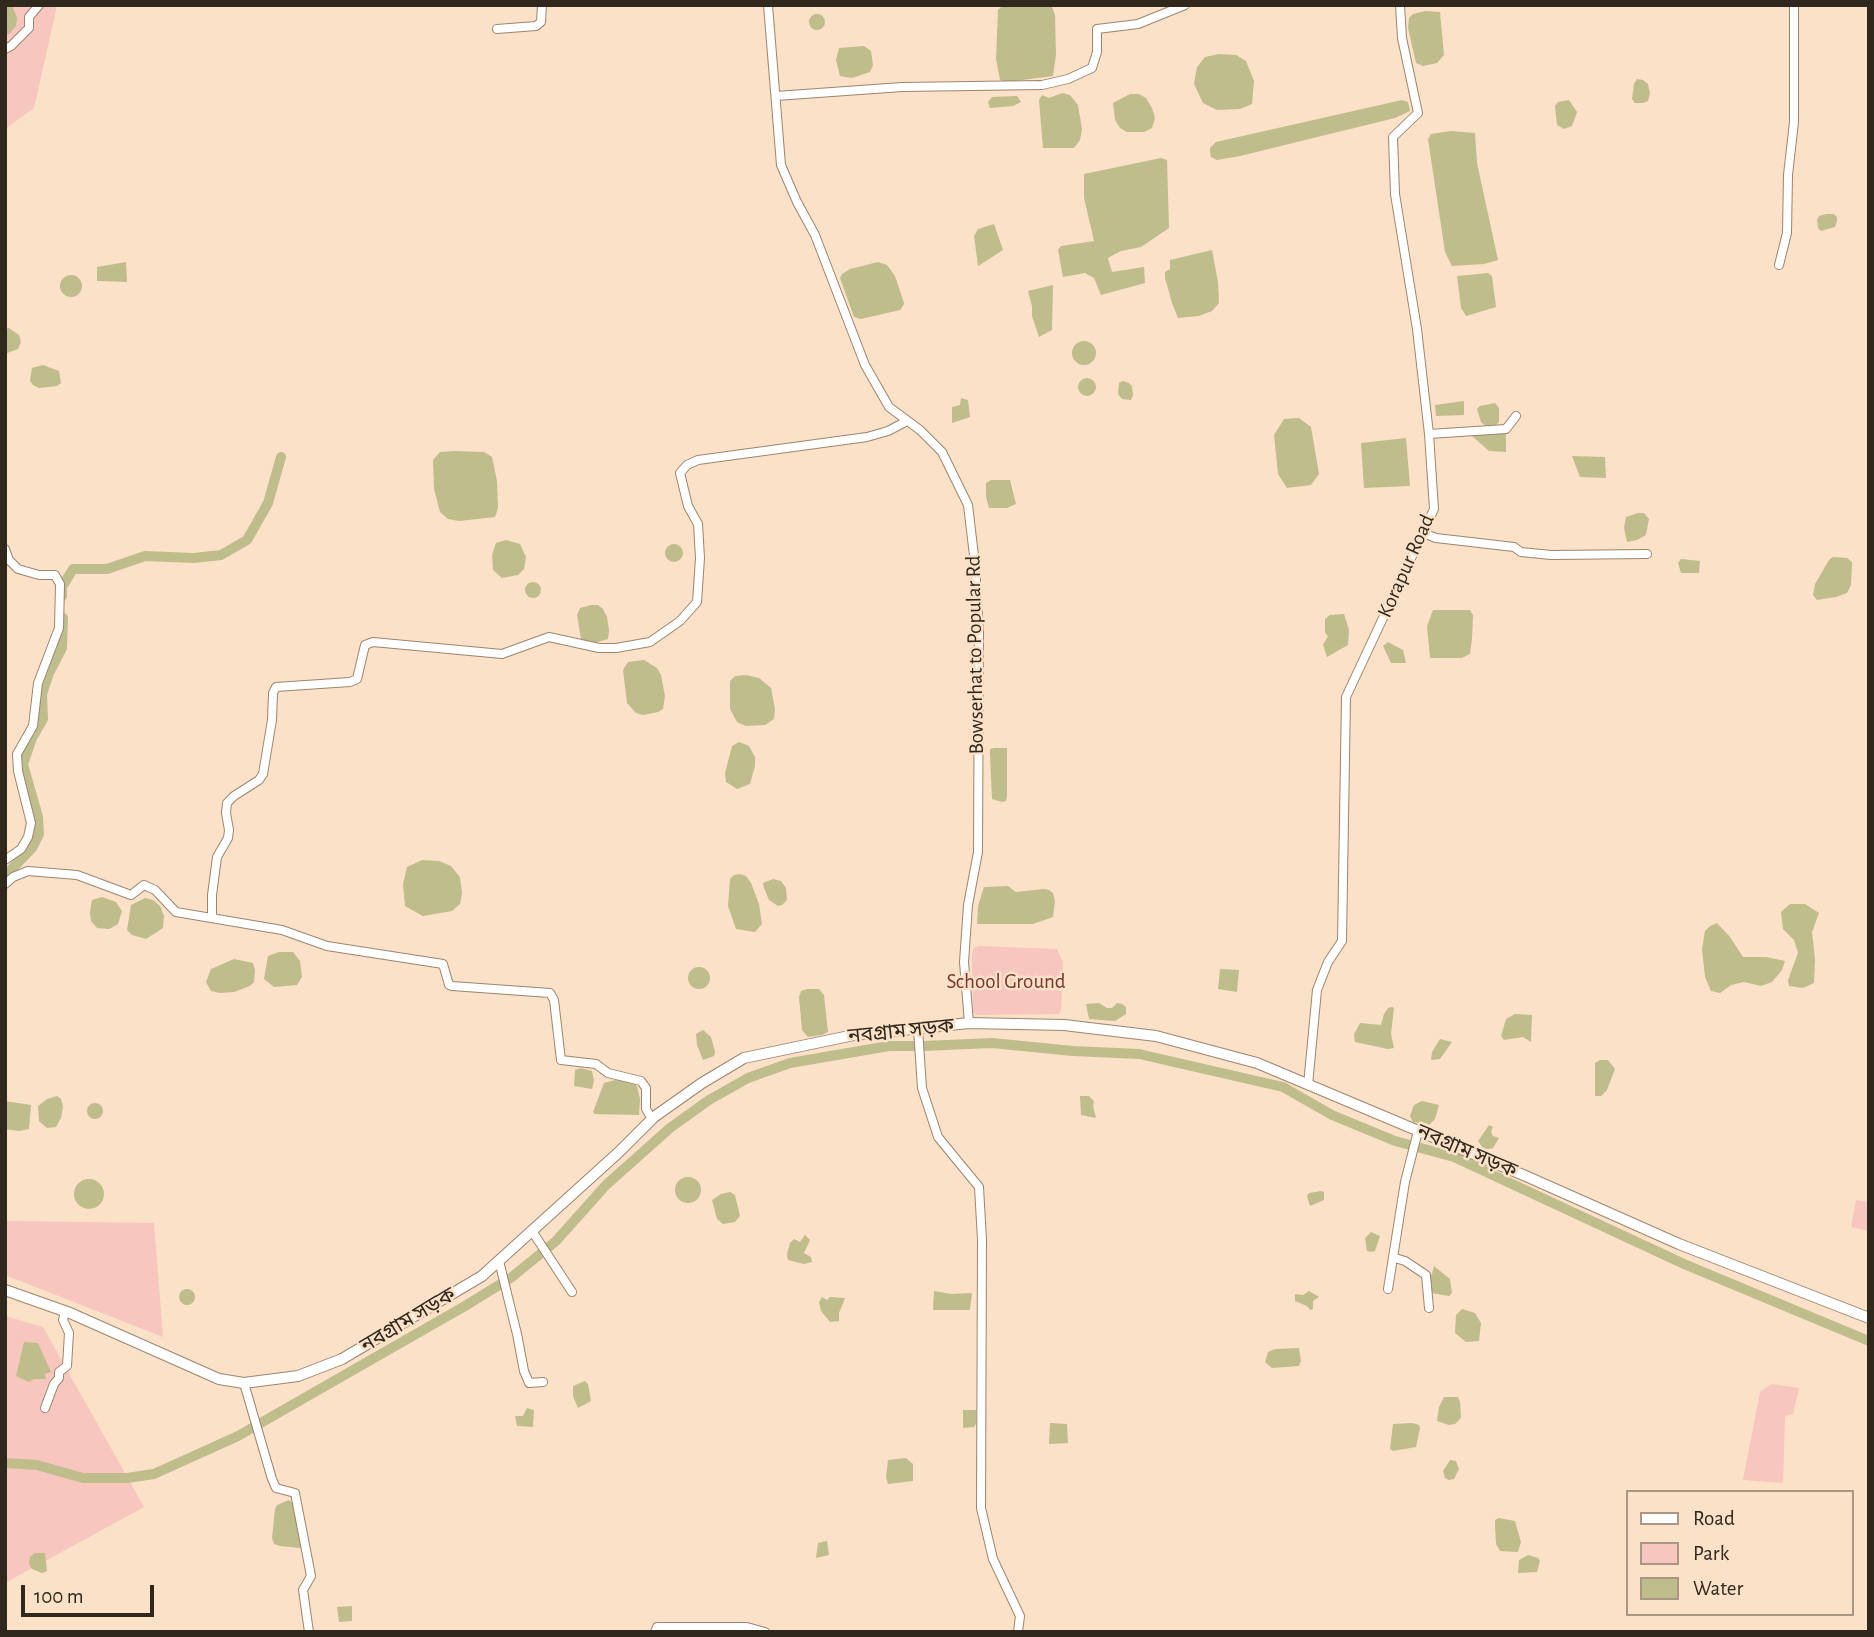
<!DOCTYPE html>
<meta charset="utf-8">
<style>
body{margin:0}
#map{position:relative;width:1874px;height:1637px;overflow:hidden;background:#fbe1c7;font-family:"Alegreya Sans",sans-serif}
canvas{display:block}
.frame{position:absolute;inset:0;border:7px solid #30271d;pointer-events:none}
.legend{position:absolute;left:1626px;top:1490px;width:228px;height:126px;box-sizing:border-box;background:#fbe1c7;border:2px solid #aa9783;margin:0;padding:9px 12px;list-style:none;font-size:21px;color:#30271d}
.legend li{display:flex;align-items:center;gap:14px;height:35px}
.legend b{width:35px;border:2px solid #aa9783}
.scale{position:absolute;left:21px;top:1585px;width:133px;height:32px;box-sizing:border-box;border:4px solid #30271d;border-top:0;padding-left:9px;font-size:21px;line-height:24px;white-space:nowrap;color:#30271d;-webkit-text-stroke:5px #fbe1c7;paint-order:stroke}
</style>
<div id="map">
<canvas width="1874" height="1637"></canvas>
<div class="frame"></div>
<ul class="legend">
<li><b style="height:9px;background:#fff"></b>Road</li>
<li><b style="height:19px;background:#f7c6be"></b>Park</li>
<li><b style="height:19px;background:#bfbd8c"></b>Water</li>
</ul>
<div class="scale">100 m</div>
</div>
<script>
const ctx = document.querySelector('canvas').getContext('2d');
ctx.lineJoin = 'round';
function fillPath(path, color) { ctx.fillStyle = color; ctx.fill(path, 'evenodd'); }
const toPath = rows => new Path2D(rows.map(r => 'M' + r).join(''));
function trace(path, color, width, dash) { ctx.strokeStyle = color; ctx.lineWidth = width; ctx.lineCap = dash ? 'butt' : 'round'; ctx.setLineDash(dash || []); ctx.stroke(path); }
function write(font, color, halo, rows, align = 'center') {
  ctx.font = font + ' "Alegreya Sans","Noto Sans Bengali",sans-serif'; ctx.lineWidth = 5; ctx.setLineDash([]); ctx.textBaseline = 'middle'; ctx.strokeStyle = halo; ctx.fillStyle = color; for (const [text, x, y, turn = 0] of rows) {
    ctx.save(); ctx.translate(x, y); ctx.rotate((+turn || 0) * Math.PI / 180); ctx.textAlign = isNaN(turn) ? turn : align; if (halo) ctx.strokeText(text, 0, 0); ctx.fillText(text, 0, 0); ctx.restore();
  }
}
const green = toPath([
 [5,5,57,5,34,108,5,129],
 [979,946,1057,949,1063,962,1061,1010,1059,1014,976,1015,973,1012,972,954,974,948],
 [1856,1200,1869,1202,1869,1231,1851,1227],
 [5,1221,154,1223,163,1337,5,1275],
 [5,1316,43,1327,144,1507,5,1583],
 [1772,1384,1799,1388,1793,1414,1785,1416,1783,1483,1743,1480,1760,1392]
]);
const water = toPath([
 [5,5,12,5,17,18,16,26,9,34,5,34],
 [1003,5,1052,7,1055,15,1056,55,1053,76,1007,82,1000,80,996,59,998,10],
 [1425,11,1440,12,1444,55,1437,63,1423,66,1416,63,1408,28,1409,18,1413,14],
 '809 22a8 8 0 1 1 16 0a8 8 0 1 1-16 0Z',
 [864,46,871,51,873,65,870,72,852,78,840,76,836,60,839,48],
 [1219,54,1236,55,1246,61,1254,81,1252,104,1240,109,1217,110,1203,103,1194,84,1197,67,1205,57],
 [1637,79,1643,80,1648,84,1650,93,1648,101,1643,103,1635,103,1632,99,1634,84],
 [1062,93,1070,95,1078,105,1082,129,1080,140,1074,148,1043,148,1039,100,1042,95,1049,98],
 [1130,94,1139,94,1146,98,1152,108,1155,118,1152,128,1144,132,1127,132,1120,128,1115,120,1113,103],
 [1017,96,1021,102,1013,106,990,108,988,102,992,97],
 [1402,100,1408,102,1410,111,1395,118,1240,156,1217,160,1211,157,1210,153,1210,148,1216,142],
 [1569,100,1577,112,1572,126,1564,129,1557,125,1555,106,1558,102],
 [1451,131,1475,133,1477,163,1498,260,1484,264,1452,266,1445,252,1428,139,1431,134],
 [1161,158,1167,160,1169,228,1141,247,1121,251,1108,258,1112,272,1144,267,1145,283,1101,295,1094,278,1085,273,1063,277,1058,250,1061,246,1094,241,1084,198,1084,174],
 [1826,214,1834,214,1837,217,1837,221,1835,227,1821,231,1818,228,1817,220,1819,216],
 [994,224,1003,250,978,266,974,236,978,229],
 [1212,250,1218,282,1219,303,1212,311,1199,316,1178,318,1172,303,1165,278,1165,272,1170,269,1170,260],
 [126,262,127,282,97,281,97,267],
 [878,262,887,265,895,276,904,303,903,306,900,310,861,319,854,317,840,278,842,274,850,269],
 [1488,273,1492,276,1496,307,1466,316,1461,308,1457,276],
 '60 286a11 11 0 1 1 22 0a11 11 0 1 1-22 0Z',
 [1053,285,1052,330,1039,337,1032,316,1032,306,1028,291],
 [9,328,19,335,21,342,18,349,7,353,5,329],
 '1072 353a12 12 0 1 1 24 0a12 12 0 1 1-24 0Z',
 [43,365,59,371,61,383,57,386,39,388,33,385,30,381,32,368],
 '1078 387a9 9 0 1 1 18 0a9 9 0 1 1-18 0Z',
 [1123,381,1129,383,1132,386,1133,395,1131,400,1122,399,1118,394,1119,383],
 [961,398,968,400,970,417,952,423,952,407,960,405],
 [1464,401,1464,415,1436,416,1435,405],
 [1495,403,1499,408,1499,422,1496,425,1487,427,1481,422,1477,409,1480,406],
 [1299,418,1311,427,1319,474,1311,485,1287,488,1278,474,1274,435,1284,419],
 [1506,433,1506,452,1489,451,1472,436],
 [1406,438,1410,486,1364,488,1361,443],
 [455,451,484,452,492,457,497,481,498,508,495,517,459,521,448,519,440,512,434,489,433,460,440,452],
 [1572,456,1605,457,1606,478,1580,477],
 [991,480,1010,480,1016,504,1007,508,989,508,986,497,986,483],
 [1638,513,1644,513,1649,519,1646,535,1637,540,1627,542,1624,528,1626,517],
 [506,540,520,544,526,557,524,569,518,575,502,578,493,570,492,555,496,543],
 '665 553a9 9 0 1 1 18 0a9 9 0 1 1-18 0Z',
 [1833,557,1847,558,1852,562,1851,585,1847,593,1836,597,1817,600,1813,595,1815,584,1829,560],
 [1681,559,1700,561,1699,573,1681,573,1678,563],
 '525 590a8 8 0 1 1 16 0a8 8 0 1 1-16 0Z',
 [591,605,598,605,603,609,607,617,609,630,608,639,591,644,581,639,577,615,580,608],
 [1433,610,1470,610,1473,615,1472,639,1470,654,1462,658,1430,658,1427,626],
 [1344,614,1349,630,1348,645,1327,657,1323,645,1328,636,1325,633,1325,619,1330,615],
 [1388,642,1403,650,1406,663,1391,663,1383,646],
 [644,660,657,668,661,675,665,696,663,709,658,712,643,715,636,713,627,703,623,670,628,662],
 [746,675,759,678,771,688,775,709,774,719,765,725,746,726,737,722,730,709,730,681,735,676],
 [739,742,749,746,755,757,755,766,750,784,737,789,726,782,725,773,732,746],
 [994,748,1007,748,1007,796,1006,801,1002,802,992,799,990,755,990,749],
 [422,860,439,861,451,866,460,877,462,893,460,904,452,911,423,916,405,906,403,884,407,867],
 [740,874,746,876,751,883,759,904,762,924,755,932,736,929,728,906,730,879,734,875],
 [773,879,781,881,786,888,787,900,782,905,778,906,769,900,764,888,763,883],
 [1008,886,1016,892,1044,889,1049,890,1053,893,1055,901,1053,917,1033,924,977,924,978,906,984,887],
 [102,897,116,902,122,911,118,924,109,929,97,928,91,921,90,912,92,900],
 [145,898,153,900,160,906,164,916,163,928,146,939,132,935,127,930,131,905],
 [1790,904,1805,904,1819,913,1812,932,1815,959,1814,983,1803,988,1789,986,1788,980,1798,953,1794,940,1783,929,1781,912],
 [1717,923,1730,937,1743,957,1766,957,1785,961,1782,970,1772,982,1761,986,1744,982,1731,985,1720,993,1711,991,1705,977,1702,949,1705,931,1710,926],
 [279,952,293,952,300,961,302,977,297,985,274,987,264,979,268,956],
 [234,959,253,963,255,970,254,982,250,986,234,992,220,993,211,991,206,982,211,969],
 '688 978a11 11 0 1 1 22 0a11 11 0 1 1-22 0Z',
 [1220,969,1239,970,1237,992,1218,989],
 [807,989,819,989,824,995,828,1032,822,1035,808,1037,802,1030,799,997,801,991],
 [1099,1003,1107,1008,1112,1008,1117,1003,1122,1004,1126,1007,1126,1014,1115,1021,1089,1019,1086,1004],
 [1392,1007,1394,1008,1391,1034,1394,1048,1388,1049,1355,1042,1354,1034,1360,1023,1381,1025,1384,1014,1388,1008],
 [1515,1014,1532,1015,1531,1042,1523,1037,1504,1040,1501,1036,1506,1019],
 [703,1030,711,1037,715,1052,714,1056,703,1060,697,1045,696,1034],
 [1440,1039,1452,1042,1440,1059,1431,1060,1432,1052],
 [1600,1060,1608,1060,1615,1069,1607,1090,1601,1096,1595,1096,1595,1063],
 [581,1068,592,1071,594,1081,592,1089,574,1086,575,1070],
 [619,1079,630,1081,637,1086,640,1099,639,1115,595,1114,593,1112,604,1083],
 [57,1096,61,1099,63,1107,61,1118,56,1127,47,1128,39,1121,38,1106,47,1099],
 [1080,1096,1089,1096,1094,1101,1093,1106,1096,1118,1081,1115],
 [5,1101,31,1105,29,1129,19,1131,5,1129],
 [1422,1101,1439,1105,1435,1119,1429,1125,1413,1122,1410,1116,1414,1105],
 '87 1111a8 8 0 1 1 16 0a8 8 0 1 1-16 0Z',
 [1489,1125,1493,1127,1491,1132,1493,1136,1499,1138,1493,1148,1484,1150,1478,1141],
 '675 1190a13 13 0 1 1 26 0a13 13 0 1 1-26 0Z',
 '74 1194a15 15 0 1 1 30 0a15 15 0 1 1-30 0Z',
 [1321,1191,1324,1192,1324,1200,1310,1206,1307,1196,1309,1193],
 [730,1192,735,1195,740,1216,735,1222,723,1224,717,1219,712,1200,721,1194],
 [1371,1232,1380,1236,1375,1251,1371,1252,1367,1251,1365,1238],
 [805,1235,810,1240,804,1253,811,1257,812,1262,804,1264,788,1260,787,1254,790,1243,794,1239,800,1242],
 [1434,1266,1450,1279,1452,1293,1449,1296,1431,1293,1427,1279,1432,1274],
 '179 1297a8 8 0 1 1 16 0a8 8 0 1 1-16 0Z',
 [934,1291,951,1294,972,1293,970,1310,933,1310],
 [1309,1291,1319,1297,1313,1301,1313,1309,1310,1310,1307,1306,1295,1301,1295,1294,1303,1295],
 [822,1297,827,1300,830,1297,845,1298,839,1313,839,1321,830,1322,821,1311,819,1302],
 [1462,1309,1475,1313,1481,1323,1479,1341,1466,1342,1455,1333,1456,1315],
 [24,1342,38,1343,51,1372,45,1374,46,1379,34,1379,29,1382,16,1376],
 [1299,1348,1301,1361,1299,1366,1272,1368,1265,1362,1268,1352,1275,1349],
 [585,1381,588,1384,591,1401,578,1408,573,1396,573,1386],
 [1444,1397,1458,1397,1460,1402,1461,1418,1455,1424,1449,1425,1437,1421,1439,1407],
 [527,1408,534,1410,533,1427,517,1426,515,1416,523,1416],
 [963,1410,976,1410,976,1424,974,1427,963,1428],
 [1050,1423,1067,1424,1068,1443,1049,1444],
 [1412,1423,1419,1425,1420,1428,1416,1447,1393,1451,1390,1449,1393,1424],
 [906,1458,913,1464,913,1481,888,1484,886,1477,888,1460],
 [1450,1460,1456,1461,1459,1469,1454,1479,1449,1480,1445,1478,1443,1471],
 [289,1500,295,1505,302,1545,300,1548,280,1546,274,1544,272,1538,275,1509,277,1505],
 [1499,1518,1515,1521,1521,1542,1518,1552,1500,1551,1496,1544,1495,1525,1495,1520],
 [827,1541,829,1555,816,1558,818,1543],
 [35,1553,45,1553,47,1571,42,1573,32,1569,29,1564,30,1557],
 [1528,1555,1538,1558,1540,1561,1537,1572,1518,1573,1519,1560],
 [352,1606,352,1621,339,1622,337,1607]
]);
const canal = toPath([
 [62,596,62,587,73,569,107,569,145,556,194,558,221,555,247,540,268,503,281,457],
 [5,876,32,848,39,834,38,817,23,764,32,738,43,719,42,694,49,673,62,648,63,618],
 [923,1046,992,1043,1073,1051,1139,1054,1283,1087,1332,1115,1395,1141,1454,1157,1684,1264,1869,1341],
 [5,1463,37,1465,83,1478,127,1478,154,1474,238,1436,465,1306,512,1277,556,1241,606,1185,670,1128,709,1100,748,1078,790,1063,889,1046,915,1046]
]);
const street = toPath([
 [768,5,781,165,797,202,815,235,865,365,889,407,920,430,942,452,968,505,975,564,979,632,978,852,968,905,964,962,969,1023],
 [497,29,536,26,541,22,542,5],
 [5,49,11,46,29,28,29,17,39,5],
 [776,96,902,87,1042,85,1068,79,1092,68,1097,52,1097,29,1138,24,1185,5],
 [1779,265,1787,233,1788,175,1794,122,1794,5],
 [1429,434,1506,429,1516,416],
 [1423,533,1436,538,1514,547,1521,552,1551,555,1647,554],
 [5,549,9,560,18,569,39,575,55,575,60,584,59,628,38,683,33,726,17,754,18,771,31,823,28,837,21,849,5,860],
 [5,884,13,877,28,871,77,875,131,895,144,885,155,890,176,912,282,930,327,946,443,964,449,985,452,986,550,993,554,1000,561,1060,596,1064,608,1073,641,1081,646,1088,646,1109,652,1119],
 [212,917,212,895,217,857,228,838,229,830,226,813,227,803,234,796,259,780,263,774,272,720,273,693,276,687,350,682,357,679,365,645,373,642,502,654,549,637,599,648,616,648,650,642,680,621,697,602,700,558,698,524,688,506,680,473,687,465,698,460,867,437,888,431,907,421],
 [918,1029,922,1088,938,1137,979,1187,982,1240,981,1508,993,1559,1020,1616,1018,1632],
 [1308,1085,1317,990,1328,962,1342,941,1346,697,1434,509,1429,434,1417,329,1395,194,1393,137,1418,113,1402,38,1400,5],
 [532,1231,572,1292],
 [1395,1258,1405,1261,1426,1275,1429,1308],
 [499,1261,517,1334,524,1371,529,1383,543,1382],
 [1388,1289,1405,1182,1418,1131],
 [244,1383,272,1479,276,1488,295,1493,311,1576,303,1590,309,1632],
 [45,1408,54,1384,59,1378,59,1372,67,1366,69,1333,63,1320,65,1311],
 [655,1632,657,1627,747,1627,765,1632]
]);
const secondary = toPath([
 [5,1290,70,1313,219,1379,244,1383,298,1376,342,1359,482,1276,619,1152,654,1117,702,1083,744,1058,854,1035,969,1023,1064,1025,1156,1036,1257,1063,1528,1177,1679,1244,1869,1318]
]);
const streetNames = [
 ["Korapur Road",1406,566,-66],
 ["Bowserhat to Popular Rd",975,655,-91],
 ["নবগ্রাম সড়ক",901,1031,-6],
 ["নবগ্রাম সড়ক",1467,1151,23],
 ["নবগ্রাম সড়ক",408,1320,-31]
];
const parkNames = [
 ["School Ground",1006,982]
];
fillPath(green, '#f7c6be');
fillPath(water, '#bfbd8c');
trace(canal, '#bfbd8c', 10);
trace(street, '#9c856d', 10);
trace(secondary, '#9c856d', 12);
trace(street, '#fff', 8);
trace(secondary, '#fff', 10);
write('21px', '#30271d', '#fbe1c7', streetNames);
write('21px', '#79362e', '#fbe1c7', parkNames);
</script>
